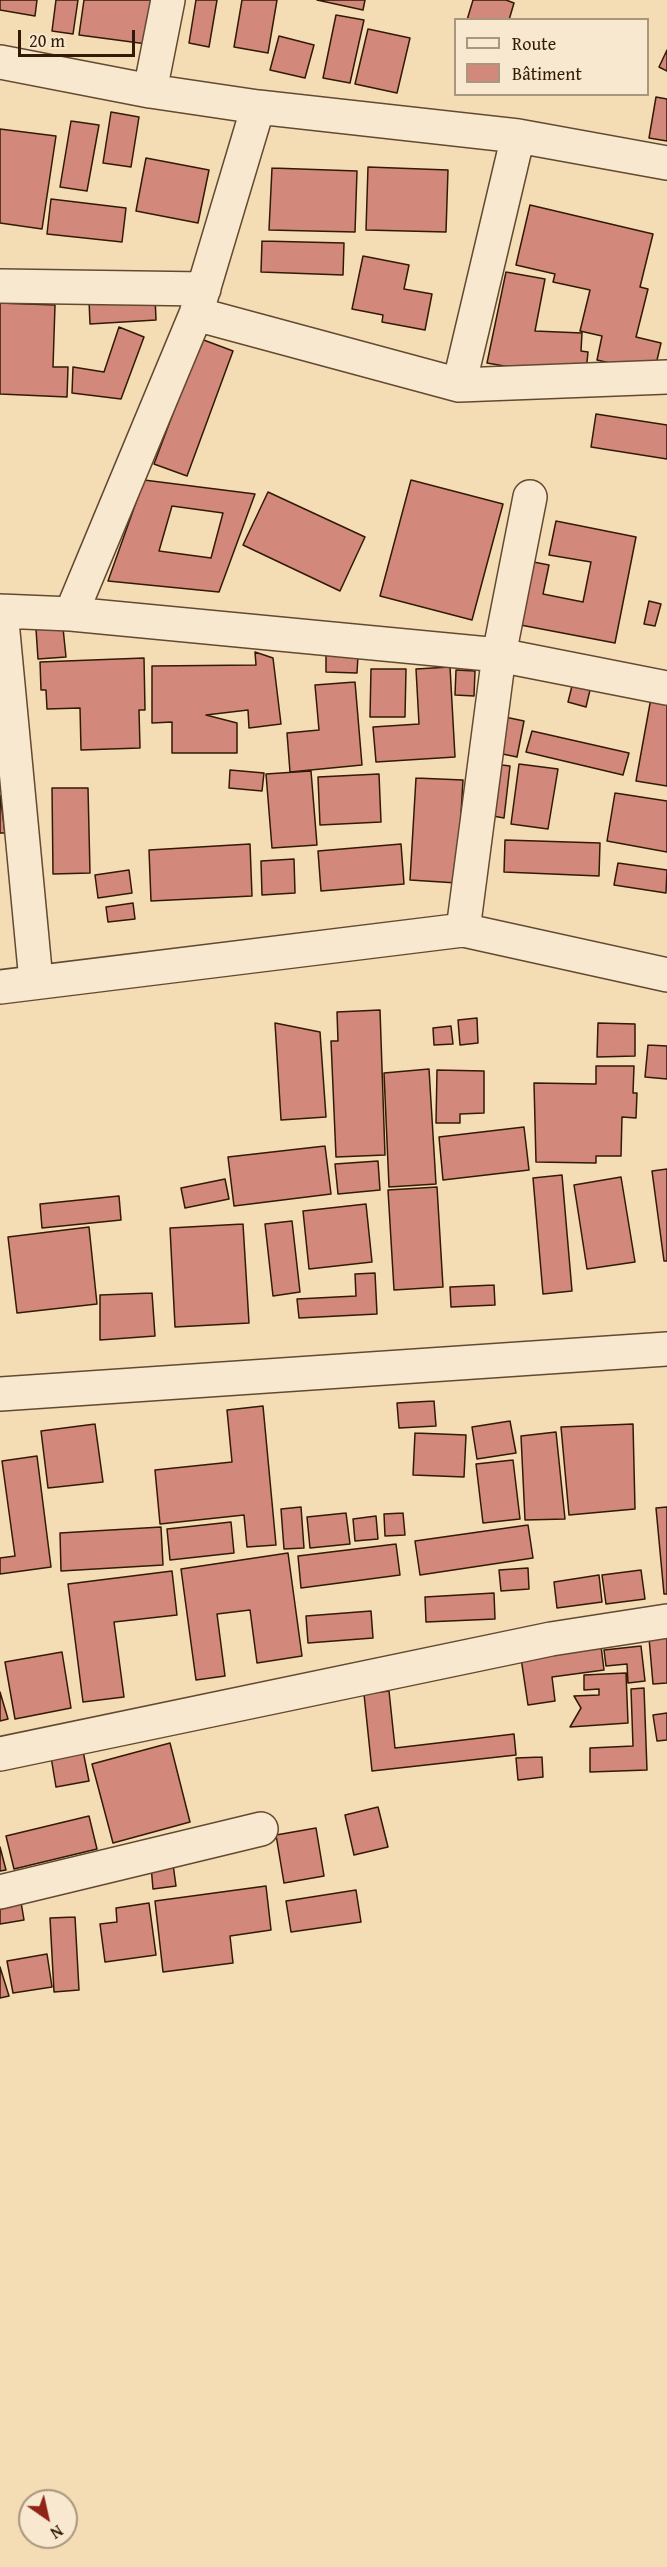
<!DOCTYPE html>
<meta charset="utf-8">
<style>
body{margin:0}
#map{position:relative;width:667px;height:2567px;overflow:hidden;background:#f4dcb5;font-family:"Gentium Book Plus",serif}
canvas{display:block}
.legend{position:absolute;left:454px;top:18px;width:195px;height:78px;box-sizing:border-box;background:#f8e8cf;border:2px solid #a9967e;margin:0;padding:8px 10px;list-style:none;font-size:18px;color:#321a05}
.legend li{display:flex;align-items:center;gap:12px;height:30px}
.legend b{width:30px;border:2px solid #a9967e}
.north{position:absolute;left:18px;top:2489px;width:60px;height:60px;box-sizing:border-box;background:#f8e8cf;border:2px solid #a9967e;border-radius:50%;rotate:146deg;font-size:16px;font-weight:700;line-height:24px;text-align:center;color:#321a05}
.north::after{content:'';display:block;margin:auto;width:21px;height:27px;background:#8f2418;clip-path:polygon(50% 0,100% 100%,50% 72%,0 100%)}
.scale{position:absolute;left:18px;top:30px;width:117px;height:27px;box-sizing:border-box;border:3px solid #321a05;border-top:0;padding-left:8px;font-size:18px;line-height:21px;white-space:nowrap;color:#321a05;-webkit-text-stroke:4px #f8e8cf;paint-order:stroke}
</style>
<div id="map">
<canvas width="667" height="2567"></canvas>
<ul class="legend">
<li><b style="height:8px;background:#f8e8cf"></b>Route</li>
<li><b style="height:16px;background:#d2897c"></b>Bâtiment</li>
</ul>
<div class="north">N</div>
<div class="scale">20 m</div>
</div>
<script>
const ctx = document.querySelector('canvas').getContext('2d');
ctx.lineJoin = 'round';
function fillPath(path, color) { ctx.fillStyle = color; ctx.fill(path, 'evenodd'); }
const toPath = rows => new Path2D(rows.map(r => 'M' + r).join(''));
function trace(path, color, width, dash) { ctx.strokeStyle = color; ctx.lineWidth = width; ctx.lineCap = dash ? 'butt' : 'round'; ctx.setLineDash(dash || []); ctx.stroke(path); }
const building = toPath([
 [0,0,37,0,35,16,0,10,0,0],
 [56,0,78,0,73,34,52,31,56,0],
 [84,0,154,0,147,44,79,35,84,0],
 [196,0,217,0,209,47,189,43,196,0],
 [242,0,277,0,268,53,234,47,242,0],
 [317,0,365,0,363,10,317,0],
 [473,0,506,0,514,3,509,20,467,20,473,0],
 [336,15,364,20,350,83,323,78,336,15],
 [368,29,410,38,397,93,355,84,368,29],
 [279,36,314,45,305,78,270,70,279,36],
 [667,50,667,71,659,67,667,50],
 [656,97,667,99,667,141,649,138,656,97],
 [111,112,139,117,131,167,103,163,111,112],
 [71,121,99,125,87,191,60,187,71,121],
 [0,129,56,136,42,229,0,223,0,129],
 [146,158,209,170,198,223,136,211,146,158],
 [368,167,448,170,446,232,366,230,368,167],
 [272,168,357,171,355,232,269,230,272,168],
 [51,199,126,208,122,242,47,234,51,199],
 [530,205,653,234,640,287,648,289,636,337,661,343,654,373,597,360,602,336,580,331,590,290,553,282,555,274,516,265,530,205],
 [262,241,344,243,343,275,261,272,262,241],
 [363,256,409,265,404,289,432,294,425,330,382,322,383,315,352,309,363,256],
 [506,272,545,279,535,331,582,333,581,351,588,352,586,372,527,370,487,363,506,272],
 [155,296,156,320,90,324,89,300,155,296],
 [0,303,55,305,53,367,68,367,67,397,0,394,0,303],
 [119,327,144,337,121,399,72,393,73,367,104,372,119,327],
 [201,339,233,351,187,476,154,464,201,339],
 [596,414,667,425,667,459,591,447,596,414],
 [144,480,255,494,219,592,108,581,144,480],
 [172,506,223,513,211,558,159,551,172,506],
 [411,480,503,504,472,620,380,596,411,480],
 [268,492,365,537,340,591,243,545,268,492],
 [556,521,636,537,615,643,510,623,523,560,549,565,543,594,583,602,591,562,549,555,556,521],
 [649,601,661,604,655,626,644,624,649,601],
 [63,628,66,657,38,659,36,629,63,628],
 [255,652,273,658,281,724,249,728,248,710,206,715,237,723,237,753,172,753,172,722,152,723,152,666,256,665,255,652],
 [326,655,358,656,357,673,326,672,326,655],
 [144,658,145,710,139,710,140,748,81,750,80,708,47,709,46,690,41,690,40,662,144,658],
 [450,667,455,757,376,762,373,727,419,724,416,669,450,667],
 [371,669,406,669,405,717,370,717,371,669],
 [456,670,475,671,474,696,455,695,456,670],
 [355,682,362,765,290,772,287,733,319,730,315,685,355,682],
 [572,686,590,690,586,707,568,702,572,686],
 [651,698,667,701,667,786,636,781,651,698],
 [505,717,524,721,517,757,498,753,505,717],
 [532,731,629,753,623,775,526,752,532,731],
 [494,764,510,766,504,818,487,815,494,764],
 [519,764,558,769,548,829,511,824,519,764],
 [230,770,264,773,262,791,229,788,230,770],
 [311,771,317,845,272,848,266,774,311,771],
 [379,774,381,822,320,825,318,777,379,774],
 [416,778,463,780,457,883,410,880,416,778],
 [52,788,88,788,90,873,53,874,52,788],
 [615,793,667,801,667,852,607,841,615,793],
 [0,795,5,833,0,833,0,795],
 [505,840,600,843,599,876,504,872,505,840],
 [250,844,252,896,151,901,149,850,250,844],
 [401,844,404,884,321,891,318,851,401,844],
 [294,859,295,893,262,895,261,861,294,859],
 [618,863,667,870,666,893,614,885,618,863],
 [129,870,132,893,98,898,95,875,129,870],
 [133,903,135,919,108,922,106,907,133,903],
 [380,1010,385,1155,336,1157,331,1041,338,1041,337,1012,380,1010],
 [477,1018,478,1043,460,1045,458,1020,477,1018],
 [275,1023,320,1032,326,1117,281,1120,275,1023],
 [598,1023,635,1024,635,1056,597,1057,598,1023],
 [451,1026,453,1044,434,1045,433,1028,451,1026],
 [648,1045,667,1046,667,1079,645,1077,648,1045],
 [596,1066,634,1066,633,1093,637,1093,636,1118,622,1117,621,1156,596,1156,596,1163,536,1162,534,1083,596,1084,596,1066],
 [429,1069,436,1184,389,1187,384,1073,429,1069],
 [437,1070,484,1071,484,1113,460,1114,460,1123,436,1123,437,1070],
 [524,1127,529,1170,443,1180,439,1137,524,1127],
 [325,1146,331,1194,234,1206,228,1157,325,1146],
 [378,1161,380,1190,338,1194,335,1164,378,1161],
 [667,1169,667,1261,664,1261,652,1171,667,1169],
 [562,1175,572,1291,543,1294,533,1178,562,1175],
 [621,1177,635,1262,587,1269,574,1185,621,1177],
 [225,1179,229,1199,185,1208,181,1188,225,1179],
 [437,1187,443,1287,394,1290,388,1190,437,1187],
 [119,1196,121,1220,42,1228,40,1204,119,1196],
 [366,1204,372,1262,309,1269,303,1211,366,1204],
 [292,1221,300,1292,273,1296,265,1224,292,1221],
 [243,1224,249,1323,175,1327,170,1228,243,1224],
 [89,1227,97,1304,17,1313,8,1237,89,1227],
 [375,1273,377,1314,299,1318,297,1299,356,1296,355,1274,375,1273],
 [494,1285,495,1305,451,1307,450,1287,494,1285],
 [152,1293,155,1336,100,1340,100,1295,152,1293],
 [434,1401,436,1426,399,1428,397,1403,434,1401],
 [263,1406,276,1545,247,1547,244,1515,160,1524,155,1470,232,1462,227,1410,263,1406],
 [510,1421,516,1453,477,1459,472,1427,510,1421],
 [95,1424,103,1482,48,1488,41,1431,95,1424],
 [633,1424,635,1509,569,1515,561,1427,633,1424],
 [556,1432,565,1519,525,1520,521,1436,556,1432],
 [415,1433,466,1435,464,1477,413,1475,415,1433],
 [37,1456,51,1567,0,1574,0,1558,15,1556,2,1461,37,1456],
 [513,1460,520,1519,483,1523,476,1464,513,1460],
 [301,1507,304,1548,284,1549,281,1509,301,1507],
 [667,1507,667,1594,664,1594,656,1508,667,1507],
 [346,1513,350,1544,310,1548,307,1517,346,1513],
 [403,1513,405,1535,385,1536,384,1514,403,1513],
 [376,1516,378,1539,355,1541,353,1519,376,1516],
 [231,1522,234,1553,170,1560,167,1529,231,1522],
 [528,1525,533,1558,420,1575,415,1541,528,1525],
 [161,1527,163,1565,61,1571,60,1533,161,1527],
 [396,1544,400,1575,301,1588,298,1556,396,1544],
 [288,1553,302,1656,257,1663,250,1610,217,1614,225,1676,196,1680,181,1569,288,1553],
 [528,1568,529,1589,501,1591,499,1570,528,1568],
 [641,1570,645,1599,606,1604,602,1575,641,1570],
 [172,1571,177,1615,114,1622,124,1697,83,1702,68,1584,172,1571],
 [599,1575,602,1602,557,1608,554,1582,599,1575],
 [494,1593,495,1619,426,1622,425,1597,494,1593],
 [371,1611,373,1638,308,1643,306,1616,371,1611],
 [667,1637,667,1683,653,1684,649,1638,667,1637],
 [601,1646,604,1670,552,1677,555,1701,528,1705,521,1658,601,1646],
 [641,1646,645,1681,628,1683,627,1664,606,1666,604,1650,641,1646],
 [62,1652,71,1708,15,1719,5,1662,62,1652],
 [626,1673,628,1723,570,1727,581,1708,574,1696,599,1695,599,1689,584,1690,584,1675,626,1673],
 [644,1688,647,1770,590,1772,590,1748,633,1746,631,1689,644,1688],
 [389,1691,395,1748,514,1734,516,1755,372,1771,364,1694,389,1691],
 [0,1692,8,1719,0,1721,0,1692],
 [667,1713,667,1740,657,1741,653,1715,667,1713],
 [170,1743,190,1822,113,1843,92,1764,170,1743],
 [83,1751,89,1781,56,1787,51,1757,83,1751],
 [542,1757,543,1777,518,1780,516,1758,542,1757],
 [378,1807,388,1847,354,1855,345,1815,378,1807],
 [89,1816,97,1849,14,1869,6,1836,89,1816],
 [316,1828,324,1876,284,1883,276,1835,316,1828],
 [0,1847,6,1870,0,1871,0,1847],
 [173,1864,176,1886,153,1889,151,1866,173,1864],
 [266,1886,271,1930,230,1936,233,1963,163,1972,155,1901,266,1886],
 [356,1890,361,1922,291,1932,286,1901,356,1890],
 [21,1902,24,1920,0,1924,0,1906,21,1902],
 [149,1903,156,1955,105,1962,100,1924,117,1922,116,1908,149,1903],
 [75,1917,79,1990,54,1992,50,1918,75,1917],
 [47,1954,52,1987,13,1993,7,1961,47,1954],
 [0,1967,9,1996,0,1998,0,1967]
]);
const minor = toPath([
 [0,62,150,91,258,107,518,136,667,163],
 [150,91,168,0],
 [0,286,204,289],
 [196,314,459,385,667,377],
 [459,385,518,136],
 [0,611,71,614,499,655,667,688],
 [1,611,36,981],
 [71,614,196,314,258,107],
 [463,930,499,655,530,497],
 [0,987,463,930,667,975],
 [0,1394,667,1349],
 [0,1754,551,1639,667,1621],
 [0,1892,261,1829]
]);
fillPath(building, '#d2897c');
trace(building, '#321a05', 1.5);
trace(minor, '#624a31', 36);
trace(minor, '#f8e8cf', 33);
</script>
